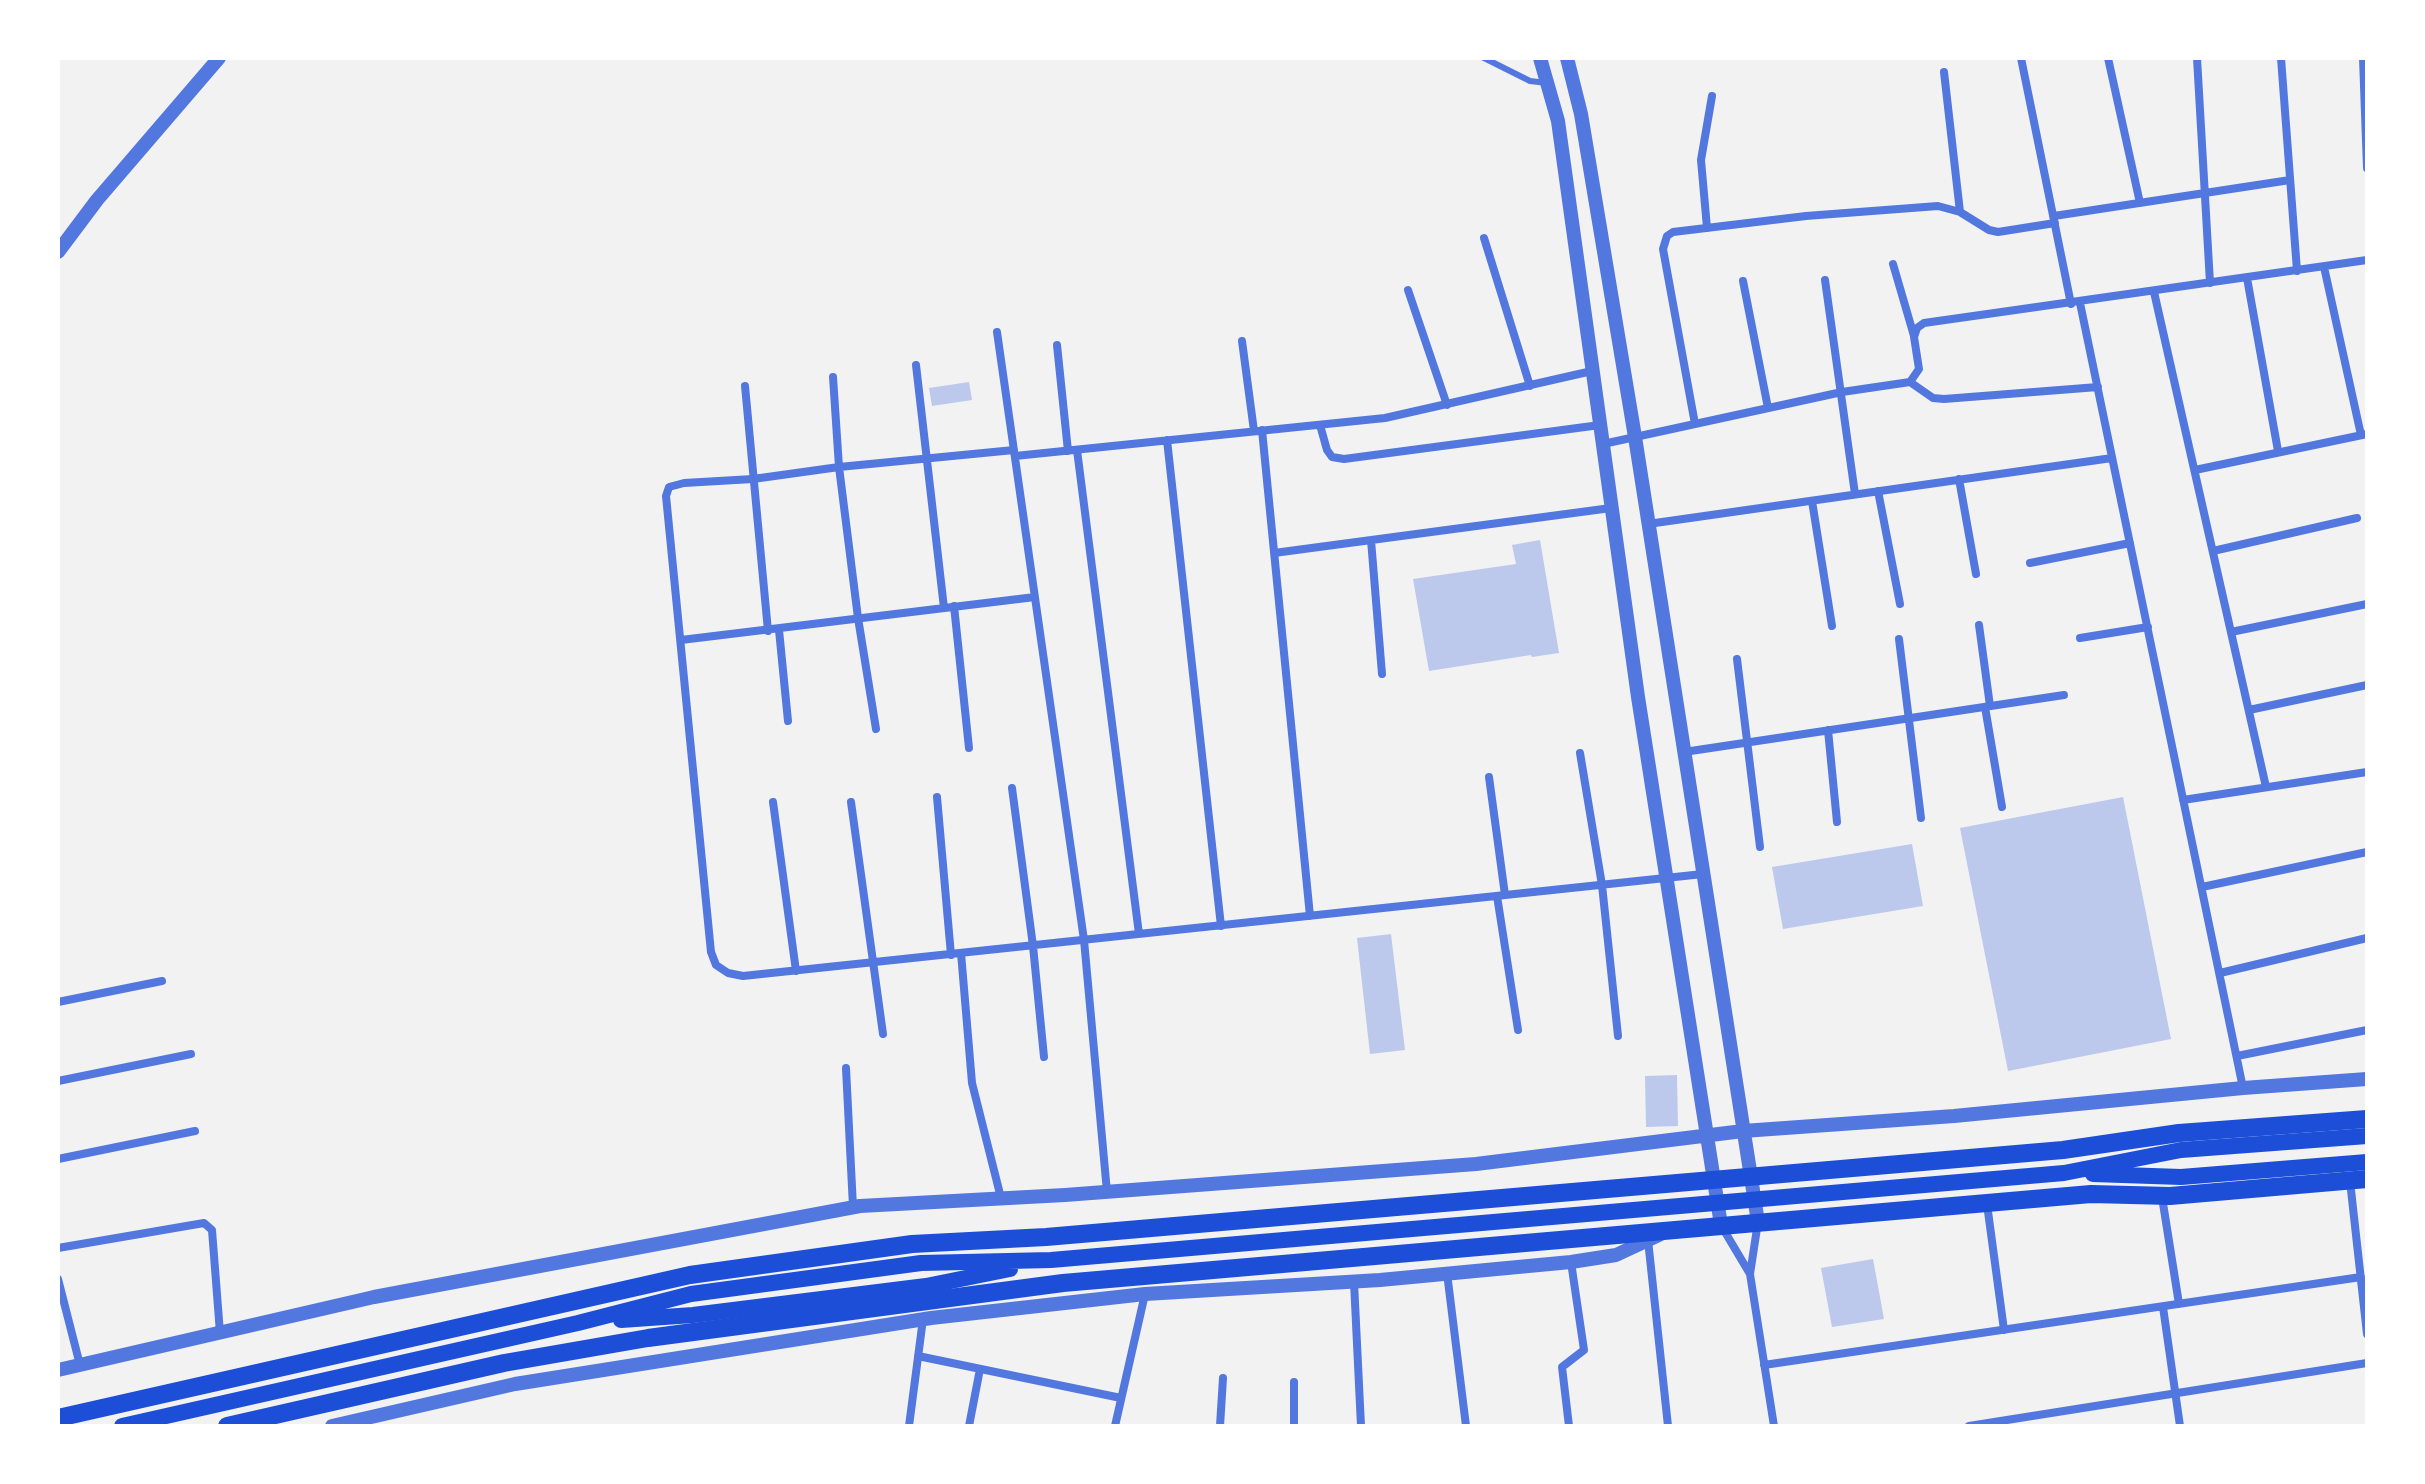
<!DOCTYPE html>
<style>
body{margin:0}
#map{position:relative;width:2425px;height:1484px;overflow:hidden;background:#f2f2f2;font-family:Rubik,sans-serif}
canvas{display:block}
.frame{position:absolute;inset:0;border:60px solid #fff;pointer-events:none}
</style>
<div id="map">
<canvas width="2425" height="1484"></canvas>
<div class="frame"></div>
</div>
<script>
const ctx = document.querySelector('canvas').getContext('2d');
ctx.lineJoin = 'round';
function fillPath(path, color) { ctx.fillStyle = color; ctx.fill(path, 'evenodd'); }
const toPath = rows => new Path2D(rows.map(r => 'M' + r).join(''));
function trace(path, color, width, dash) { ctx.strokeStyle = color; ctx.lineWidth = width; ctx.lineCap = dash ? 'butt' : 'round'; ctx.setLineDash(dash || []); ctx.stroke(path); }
const building = toPath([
 [969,382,972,400,932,406,929,388],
 [1540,540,1559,653,1532,657,1531,655,1429,671,1413,579,1516,564,1512,545],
 [2123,797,2171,1039,2008,1071,1960,828],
 [1912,844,1923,906,1783,929,1772,867],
 [1391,934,1405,1050,1370,1054,1357,938],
 [1677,1075,1678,1126,1646,1127,1645,1076],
 [1873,1259,1884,1319,1832,1327,1821,1268]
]);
const service = toPath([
 [1484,58,1530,81,1547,83]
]);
const minor = toPath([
 [2021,58,2071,304],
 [2108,58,2140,203],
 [2197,58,2210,283],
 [2281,58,2297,271],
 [2363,58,2367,168],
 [1944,72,1960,212],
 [2054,216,2290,180],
 [1707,228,1701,160,1712,96],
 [1484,238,1530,386],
 [1893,264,1914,336],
 [2324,267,2361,435],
 [2247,278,2278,451],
 [1825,280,1855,494],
 [1743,281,1768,408],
 [1408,290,1447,405],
 [2154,292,2266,787],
 [2080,303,2243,1088],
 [997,332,1084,940,1107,1192],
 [1242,341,1254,431],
 [1057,345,1068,451],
 [916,365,944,608],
 [833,377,839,467,858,618,876,729],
 [1910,382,1933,398,1944,399,2098,387],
 [745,386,768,631],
 [1695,424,1663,249,1667,236,1673,232,1806,216,1938,206,1960,212,1989,230,1998,232,2055,223],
 [1320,425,1327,450,1332,457,1344,459,1600,425],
 [1262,430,1310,916],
 [1167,440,1221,926],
 [1603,444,1842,392,1910,382,1919,369,1914,337,1917,328,1924,323,2367,260],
 [1014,450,839,467,753,479,684,483,669,487,666,496,711,952,716,965,728,973,743,976,1703,874],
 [1077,450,1139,934],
 [1015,456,1385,418,1592,371],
 [2195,470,2367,434],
 [1959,479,1976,574],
 [1878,491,1900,604],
 [1812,501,1832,626],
 [1648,524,2112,458],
 [1371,540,1382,674],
 [2213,551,2357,518],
 [1274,553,1611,508],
 [2030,563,2130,543],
 [954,606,969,748],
 [1979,625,1990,706],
 [779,630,788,721],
 [2231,632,2367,604],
 [2080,638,2148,627],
 [1899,639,1921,818],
 [681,640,1035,597],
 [1737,659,1760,847],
 [1985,707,2002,807],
 [2249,710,2367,685],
 [1828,730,1837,822],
 [1684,752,2064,695],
 [1580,753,1602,885,1618,1036],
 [1489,777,1505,895],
 [1012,788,1033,946,1044,1057],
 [937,797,951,955],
 [2183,800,2367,772],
 [773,802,796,971],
 [851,802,883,1034],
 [2202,887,2367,852],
 [1497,896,1518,1030],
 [961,953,972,1083,1001,1198],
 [2220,973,2367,938],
 [58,1002,162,981],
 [2237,1056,2367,1030],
 [846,1068,853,1207],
 [58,1081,191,1054],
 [58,1159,195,1131],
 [2350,1181,2367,1334],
 [2162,1197,2179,1304],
 [1987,1204,2004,1330],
 [1758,1222,1750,1274,1774,1426],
 [1722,1227,1750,1274],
 [1648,1240,1668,1426],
 [58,1248,204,1223,212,1230,220,1333],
 [1447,1273,1466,1426],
 [58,1279,80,1365],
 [1354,1282,1361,1426],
 [2163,1307,2180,1426],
 [918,1356,1121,1398],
 [1764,1365,2361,1277],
 [909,1426,923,1319],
 [969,1426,980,1369],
 [1115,1426,1145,1294],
 [1220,1426,1223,1378],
 [1294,1426,1294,1382],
 [1569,1426,1562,1367,1584,1350,1571,1262],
 [1969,1426,2367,1363]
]);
const tertiary = toPath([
 [1540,58,1558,121,1638,697,1721,1225],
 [1567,58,1581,114,1635,437,1758,1222],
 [58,252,97,200,219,58],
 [58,1370,374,1297,860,1206,1065,1195,1476,1164,1743,1131,1954,1116,2243,1088,2367,1079],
 [332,1426,515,1384,931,1318,1145,1294,1380,1280,1571,1262,1616,1255,1659,1235]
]);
const secondary = toPath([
 [2093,1174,2181,1177,2367,1162],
 [621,1320,693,1315,926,1286,1010,1269],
 [122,1426,578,1323,691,1294,921,1263,1051,1260,2064,1173,2181,1150,2367,1136]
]);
const primary = toPath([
 [58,1418,690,1275,912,1244,1046,1237,2063,1150,2179,1133,2367,1119],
 [227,1426,504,1363,648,1338,1063,1283,2091,1194,2170,1196,2367,1179]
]);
fillPath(building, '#bdc9ec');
trace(service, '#5277de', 6);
trace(minor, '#5277de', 8);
trace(tertiary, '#5277de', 14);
trace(secondary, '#1d4ed8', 16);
trace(primary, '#1d4ed8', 18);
</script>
